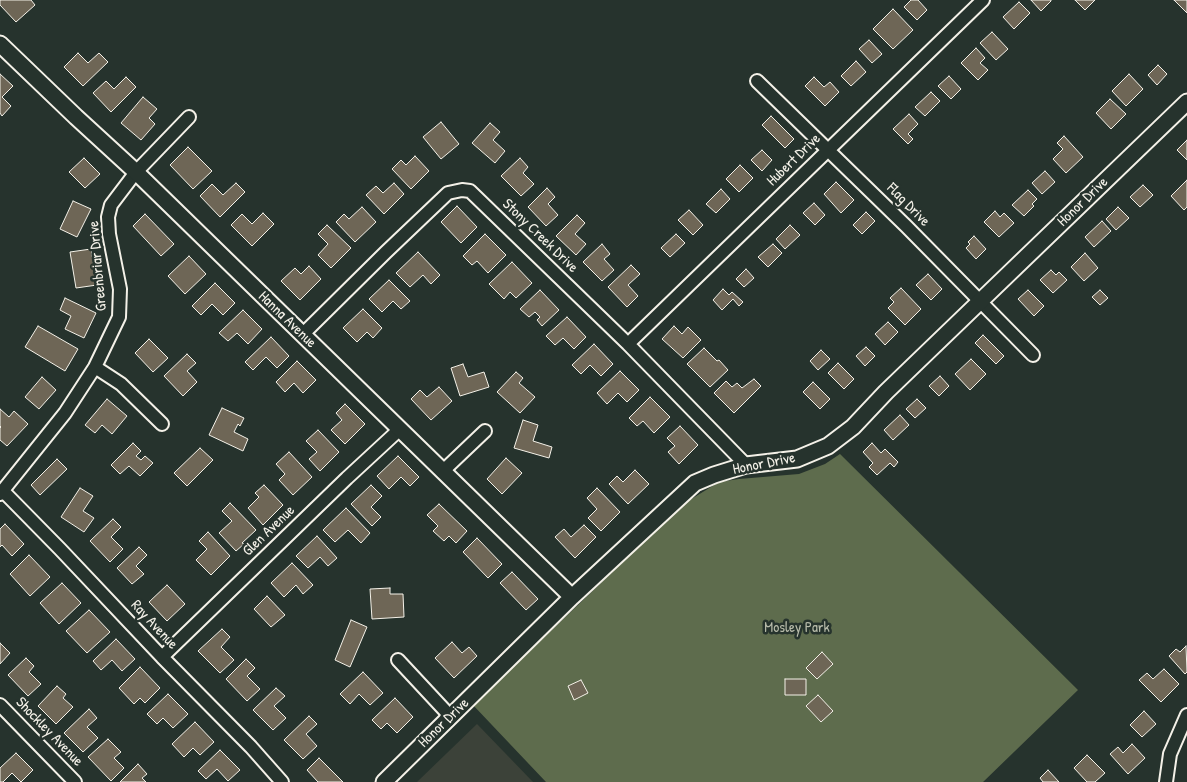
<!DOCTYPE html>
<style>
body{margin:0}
canvas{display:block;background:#26332d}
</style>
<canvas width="1187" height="782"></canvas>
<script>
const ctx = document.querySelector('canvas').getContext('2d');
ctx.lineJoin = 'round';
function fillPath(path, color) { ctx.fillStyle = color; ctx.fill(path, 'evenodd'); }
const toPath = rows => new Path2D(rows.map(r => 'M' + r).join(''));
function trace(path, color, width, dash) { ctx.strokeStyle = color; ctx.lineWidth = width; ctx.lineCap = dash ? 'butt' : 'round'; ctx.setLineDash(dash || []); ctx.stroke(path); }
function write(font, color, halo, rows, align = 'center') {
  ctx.font = font + ' "Patrick Hand",sans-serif'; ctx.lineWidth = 5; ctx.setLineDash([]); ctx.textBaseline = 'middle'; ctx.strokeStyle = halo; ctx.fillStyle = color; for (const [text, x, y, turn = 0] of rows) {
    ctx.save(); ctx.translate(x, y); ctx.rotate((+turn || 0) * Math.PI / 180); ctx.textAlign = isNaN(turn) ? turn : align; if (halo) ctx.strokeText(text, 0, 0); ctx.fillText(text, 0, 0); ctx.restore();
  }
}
const built = toPath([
 [477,724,533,782,417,782]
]);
const green = toPath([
 [840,454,1078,690,983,782,546,782,473,705,685,503,719,482,739,479,799,474,825,464]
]);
const building = toPath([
 [0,0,31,0,35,5,16,22,0,5,0,0],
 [911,0,918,0,927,10,917,20,904,7,911,0],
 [1031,0,1051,0,1051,1,1041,11,1031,0],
 [1075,0,1095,0,1085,10,1075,0],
 [1174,0,1187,0,1187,13,1174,0],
 [1019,2,1030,13,1014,29,1003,17,1019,2],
 [893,9,913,30,893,49,873,29,893,9],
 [992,32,1008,49,996,60,980,43,992,32],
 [869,40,882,54,872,63,859,49,869,40],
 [976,48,985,58,980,63,988,70,978,80,961,63,976,48],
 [78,53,88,63,99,53,108,62,83,86,64,67,78,53],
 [856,61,866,72,851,86,841,76,856,61],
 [1158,65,1167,74,1157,85,1148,75,1158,65],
 [0,74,13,86,2,97,11,106,2,116,0,113,0,74],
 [1129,74,1143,89,1126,106,1112,91,1129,74],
 [949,76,961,89,951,99,938,86,949,76],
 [126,77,136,87,111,112,93,93,106,81,114,89,126,77],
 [814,77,824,87,830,82,839,92,825,106,805,86,814,77],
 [931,92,940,101,925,116,915,107,931,92],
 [143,97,157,109,149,118,155,124,141,140,121,123,143,97],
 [1110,99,1126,114,1111,129,1096,113,1110,99],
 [909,114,918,124,908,134,913,139,908,144,893,129,909,114],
 [771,116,794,139,785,148,762,125,771,116],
 [441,122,459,144,441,159,423,137,441,122],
 [490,123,500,132,493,140,505,151,495,163,472,143,490,123],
 [1064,136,1083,157,1066,173,1053,159,1063,149,1057,143,1064,136],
 [1187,140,1187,160,1177,150,1187,140],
 [188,147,212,171,193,189,170,165,188,147],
 [762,150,772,160,762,171,751,160,762,150],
 [415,156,429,171,411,189,392,169,401,160,406,165,415,156],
 [84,158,100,174,85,188,69,172,84,158],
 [520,158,528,167,523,173,534,184,521,196,501,176,520,158],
 [740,165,753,178,739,192,726,179,740,165],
 [1045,171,1055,182,1042,194,1032,183,1045,171],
 [1187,180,1187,207,1184,210,1171,196,1187,180],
 [836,182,854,200,841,213,824,194,836,182],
 [236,183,245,192,220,217,200,196,212,184,223,195,236,183],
 [394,183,404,194,384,214,366,195,376,186,383,193,394,183],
 [1143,185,1153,195,1140,207,1130,197,1143,185],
 [547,188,555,197,548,204,558,215,546,226,528,207,547,188],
 [721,189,730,199,716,213,706,204,721,189],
 [1028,190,1037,199,1032,204,1034,206,1024,216,1012,205,1028,190],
 [73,201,91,209,77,237,60,229,73,201],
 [814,203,825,215,815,225,803,213,814,203],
 [457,206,477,227,461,243,441,222,457,206],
 [362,207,376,222,355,242,336,222,344,214,349,219,362,207],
 [1118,207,1129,218,1116,230,1106,219,1118,207],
 [689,210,703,225,693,235,678,220,689,210],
 [995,211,1000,217,1004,213,1014,223,999,237,984,222,995,211],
 [866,212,875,221,862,234,853,225,866,212],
 [263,213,274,224,252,246,231,225,242,214,252,224,263,213],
 [145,214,174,244,161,256,133,226,145,214],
 [577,215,585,223,575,234,586,244,576,255,556,236,577,215],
 [1102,221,1111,231,1094,247,1085,237,1102,221],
 [327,225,351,248,331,268,318,255,328,244,318,234,327,225],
 [790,225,800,235,785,249,776,239,790,225],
 [485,234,506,255,488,273,477,261,472,265,463,256,485,234],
 [676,234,685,243,670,257,661,248,676,234],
 [974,236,986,249,976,259,966,248,970,244,968,242,974,236],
 [602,244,610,254,604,259,614,270,602,281,583,262,602,244],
 [773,244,782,253,768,267,758,257,773,244],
 [91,249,97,285,76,288,70,252,91,249],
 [418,252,440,275,431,284,423,275,410,287,396,273,418,252],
 [1085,253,1098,268,1084,281,1071,267,1085,253],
 [189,256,206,274,185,294,168,276,189,256],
 [512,262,532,283,516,298,510,292,504,299,489,284,512,262],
 [631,265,640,274,628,285,638,296,627,307,608,287,631,265],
 [309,266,321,279,300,300,281,281,295,268,301,274,309,266],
 [746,269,754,278,744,287,736,279,746,269],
 [1051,270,1056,275,1059,272,1067,280,1053,293,1040,280,1051,270],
 [928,274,942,289,931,300,916,285,928,274],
 [389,280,410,301,401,309,393,301,382,312,369,299,389,280],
 [215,283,235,303,223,315,212,304,201,315,192,306,215,283],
 [901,288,921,309,905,325,888,308,894,302,890,298,901,288],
 [723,289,729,295,732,292,743,302,739,306,733,299,722,310,713,300,723,289],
 [540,290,559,310,542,326,537,320,540,317,535,312,529,317,520,309,540,290],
 [1028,290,1044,306,1034,316,1018,299,1028,290],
 [1100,290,1108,298,1100,305,1092,297,1100,290],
 [65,298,96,313,84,338,65,329,71,316,60,310,65,298],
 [363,309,382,328,373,338,367,332,357,342,343,328,363,309],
 [243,310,262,329,248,344,237,333,228,341,219,333,243,310],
 [567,317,586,337,574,349,563,338,555,345,546,336,567,317],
 [888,322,898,332,885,345,875,334,888,322],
 [38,326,78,349,65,371,25,347,38,326],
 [674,326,682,334,688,327,701,340,683,358,662,339,674,326],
 [983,335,1004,356,996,364,975,343,983,335],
 [271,337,289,356,277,368,266,357,253,370,245,362,271,337],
 [149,339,168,358,153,372,135,353,149,339],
 [594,344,613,364,601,376,590,365,581,374,572,365,594,344],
 [866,347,875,356,865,366,856,356,866,347],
 [704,348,717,361,719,360,728,370,710,387,687,364,704,348],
 [821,350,830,359,818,370,810,361,821,350],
 [187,354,196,363,187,371,197,382,183,396,164,376,187,354],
 [971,359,986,374,970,390,955,374,971,359],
 [297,361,316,380,303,393,294,383,285,392,276,382,297,361],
 [838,363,854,379,844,389,828,373,838,363],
 [463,364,468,377,484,372,489,387,460,396,451,368,463,364],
 [620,371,639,390,627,402,618,393,607,404,597,393,620,371],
 [516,372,523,378,519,383,535,397,520,413,497,392,516,372],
 [940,376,949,386,939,396,929,386,940,376],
 [42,377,56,390,39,409,25,397,42,377],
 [754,379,761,386,734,413,714,393,726,381,732,387,737,383,742,388,754,379],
 [813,382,830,399,820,409,803,392,813,382],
 [439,387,452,401,431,420,411,399,420,390,427,397,439,387],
 [650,397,670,417,654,433,643,421,637,426,629,418,650,397],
 [107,399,127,416,112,434,102,425,95,433,85,425,107,399],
 [917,399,926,408,915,418,906,409,917,399],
 [345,404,365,424,345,444,331,430,342,420,336,413,345,404],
 [222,408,244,418,240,426,238,424,234,432,248,439,243,451,209,435,222,408],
 [0,409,9,417,14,411,28,424,7,446,0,440,0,428,1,427,0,426,0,409],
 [900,415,909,425,893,440,884,430,900,415],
 [523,420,538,425,533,441,552,447,549,458,514,448,523,420],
 [680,426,698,445,679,464,668,452,675,446,667,438,680,426],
 [318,430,339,452,320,471,309,459,317,452,306,441,318,430],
 [133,443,141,451,136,456,141,460,145,456,153,463,140,476,129,466,120,474,111,465,133,443],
 [872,443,881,453,885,449,898,462,894,467,890,463,877,475,869,467,873,463,863,452,872,443],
 [200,448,213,460,187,486,174,473,200,448],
 [289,452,312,477,293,495,279,480,285,474,276,464,289,452],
 [398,456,419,477,410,486,401,477,389,489,377,476,398,456],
 [506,458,522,473,502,494,487,479,506,458],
 [57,459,67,469,40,495,31,485,57,459],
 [635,470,649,484,628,504,609,484,617,476,623,482,635,470],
 [264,485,283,505,263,525,248,508,259,497,255,493,264,485],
 [371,485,382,496,371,507,381,517,372,526,351,504,371,485],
 [80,488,93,496,83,511,94,518,84,532,61,517,80,488],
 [597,488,620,512,601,531,588,518,597,509,587,498,597,488],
 [230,503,256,530,242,543,244,544,236,551,219,533,232,521,222,511,230,503],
 [439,504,467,531,456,543,449,536,444,541,433,531,438,526,427,515,439,504],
 [346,508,370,533,361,543,348,530,335,542,323,530,346,508],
 [113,519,121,527,111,537,123,549,110,562,90,541,113,519],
 [5,524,24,544,12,556,2,545,0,547,0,529,5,524],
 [584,525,596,537,575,558,555,537,564,529,571,537,584,525],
 [208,532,230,556,211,575,196,560,207,549,199,541,208,532],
 [317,536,337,558,328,566,320,557,308,568,296,556,317,536],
 [477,538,502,564,488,578,463,552,477,538],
 [139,547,147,555,136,566,144,574,132,584,117,568,139,547],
 [29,555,50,577,30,596,10,574,29,555],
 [292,563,313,585,303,594,296,585,284,597,271,583,292,563],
 [512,572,538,599,526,610,500,583,512,572],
 [62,583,81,603,59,624,40,603,62,583],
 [167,585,185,604,167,621,149,602,167,585],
 [390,588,390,594,403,594,404,617,372,619,370,589,390,588],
 [267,596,285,615,271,627,254,609,267,596],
 [89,610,110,632,87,653,66,631,89,610],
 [351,620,367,627,350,667,335,660,351,620],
 [222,629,230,637,221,647,234,660,220,673,198,651,222,629],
 [116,639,135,659,122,671,112,660,101,670,93,661,116,639],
 [452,642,462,653,469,647,477,656,454,678,435,658,452,642],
 [0,643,10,653,0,664,0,643],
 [1186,646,1187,672,1185,674,1169,656,1176,649,1180,652,1186,646],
 [822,652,833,664,817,679,806,668,822,652],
 [26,658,34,666,29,672,41,684,28,696,8,675,26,658],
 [246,659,255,668,247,676,260,689,247,701,226,679,246,659],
 [140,667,160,688,145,703,140,698,134,704,119,688,140,667],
 [1164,669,1179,684,1161,702,1139,680,1147,673,1153,679,1164,669],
 [363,672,383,693,370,705,359,694,350,704,340,694,363,672],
 [785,679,806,679,806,695,785,695,785,679],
 [581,680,588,693,574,700,568,686,581,680],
 [57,686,66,694,63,698,73,707,56,724,38,706,57,686],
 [276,688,285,696,274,706,286,718,273,730,253,710,276,688],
 [168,694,188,714,173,728,163,718,157,724,147,714,168,694],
 [818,695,833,711,821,722,806,706,818,695],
 [395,698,413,717,397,733,387,723,381,729,372,720,395,698],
 [89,709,97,718,87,727,98,738,83,752,64,733,89,709],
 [1144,711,1156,724,1142,737,1130,725,1144,711],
 [309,716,317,724,306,734,317,746,303,759,284,740,309,716],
 [195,722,214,742,200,755,193,748,184,757,172,744,195,722],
 [108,739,121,752,114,758,124,768,111,781,88,757,108,739],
 [1132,744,1145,758,1128,774,1110,754,1118,747,1123,753,1132,744],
 [220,750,240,770,228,781,217,769,206,779,198,771,220,750],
 [16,753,33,770,21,782,12,773,3,782,0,782,0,768,16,753],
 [1087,755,1105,773,1095,782,1087,782,1074,768,1087,755],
 [319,758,343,782,318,782,307,770,319,758],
 [138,764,147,774,142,778,146,782,120,782,138,764],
 [1048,770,1059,782,1043,782,1040,778,1048,770]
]);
const minor = toPath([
 [757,81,906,226,1033,355],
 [302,335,386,252,448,193,462,190,470,191,628,344,746,465],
 [628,344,983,0],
 [95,367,121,384,162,424],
 [443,471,485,431],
 [3,491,60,549,162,657,251,747,282,782],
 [0,494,65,413,95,367,119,317,120,289,109,234,108,217,111,205,136,172,189,117],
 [162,657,347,478,400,429],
 [398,660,451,717],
 [0,705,75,782],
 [1166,782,1170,754,1187,715]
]);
const tertiary = toPath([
 [0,44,76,117,136,172,572,597],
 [384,782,572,597,695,483,714,475,746,465,797,459,828,446,853,427,886,392,1187,102]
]);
const streetNames = [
 ["Hubert Drive",794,160,-44],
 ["Honor Drive",1083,202,-44],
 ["Flag Drive",908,205,45],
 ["Stony Creek Drive",540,236,44],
 ["Greenbriar Drive",98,266,-95],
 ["Hanna Avenue",287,320,44],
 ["Honor Drive",764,464,-11],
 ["Glen Avenue",269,531,-44],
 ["Ray Avenue",154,625,47],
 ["Honor Drive",444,723,-44],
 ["Shockley Avenue",49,732,46]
];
const parkNames = [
 ["Mosley Park",797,628]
];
fillPath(built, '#3c4239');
fillPath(green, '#5e6c4d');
fillPath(building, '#6e6656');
trace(building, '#f4f1e8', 1);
trace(minor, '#f4f1e8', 16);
trace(tertiary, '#f4f1e8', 19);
trace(minor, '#26332d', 12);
trace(tertiary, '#26332d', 15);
write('15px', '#f4f1e8', '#26332d', streetNames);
write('15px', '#b8bcaa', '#26332d', parkNames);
</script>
